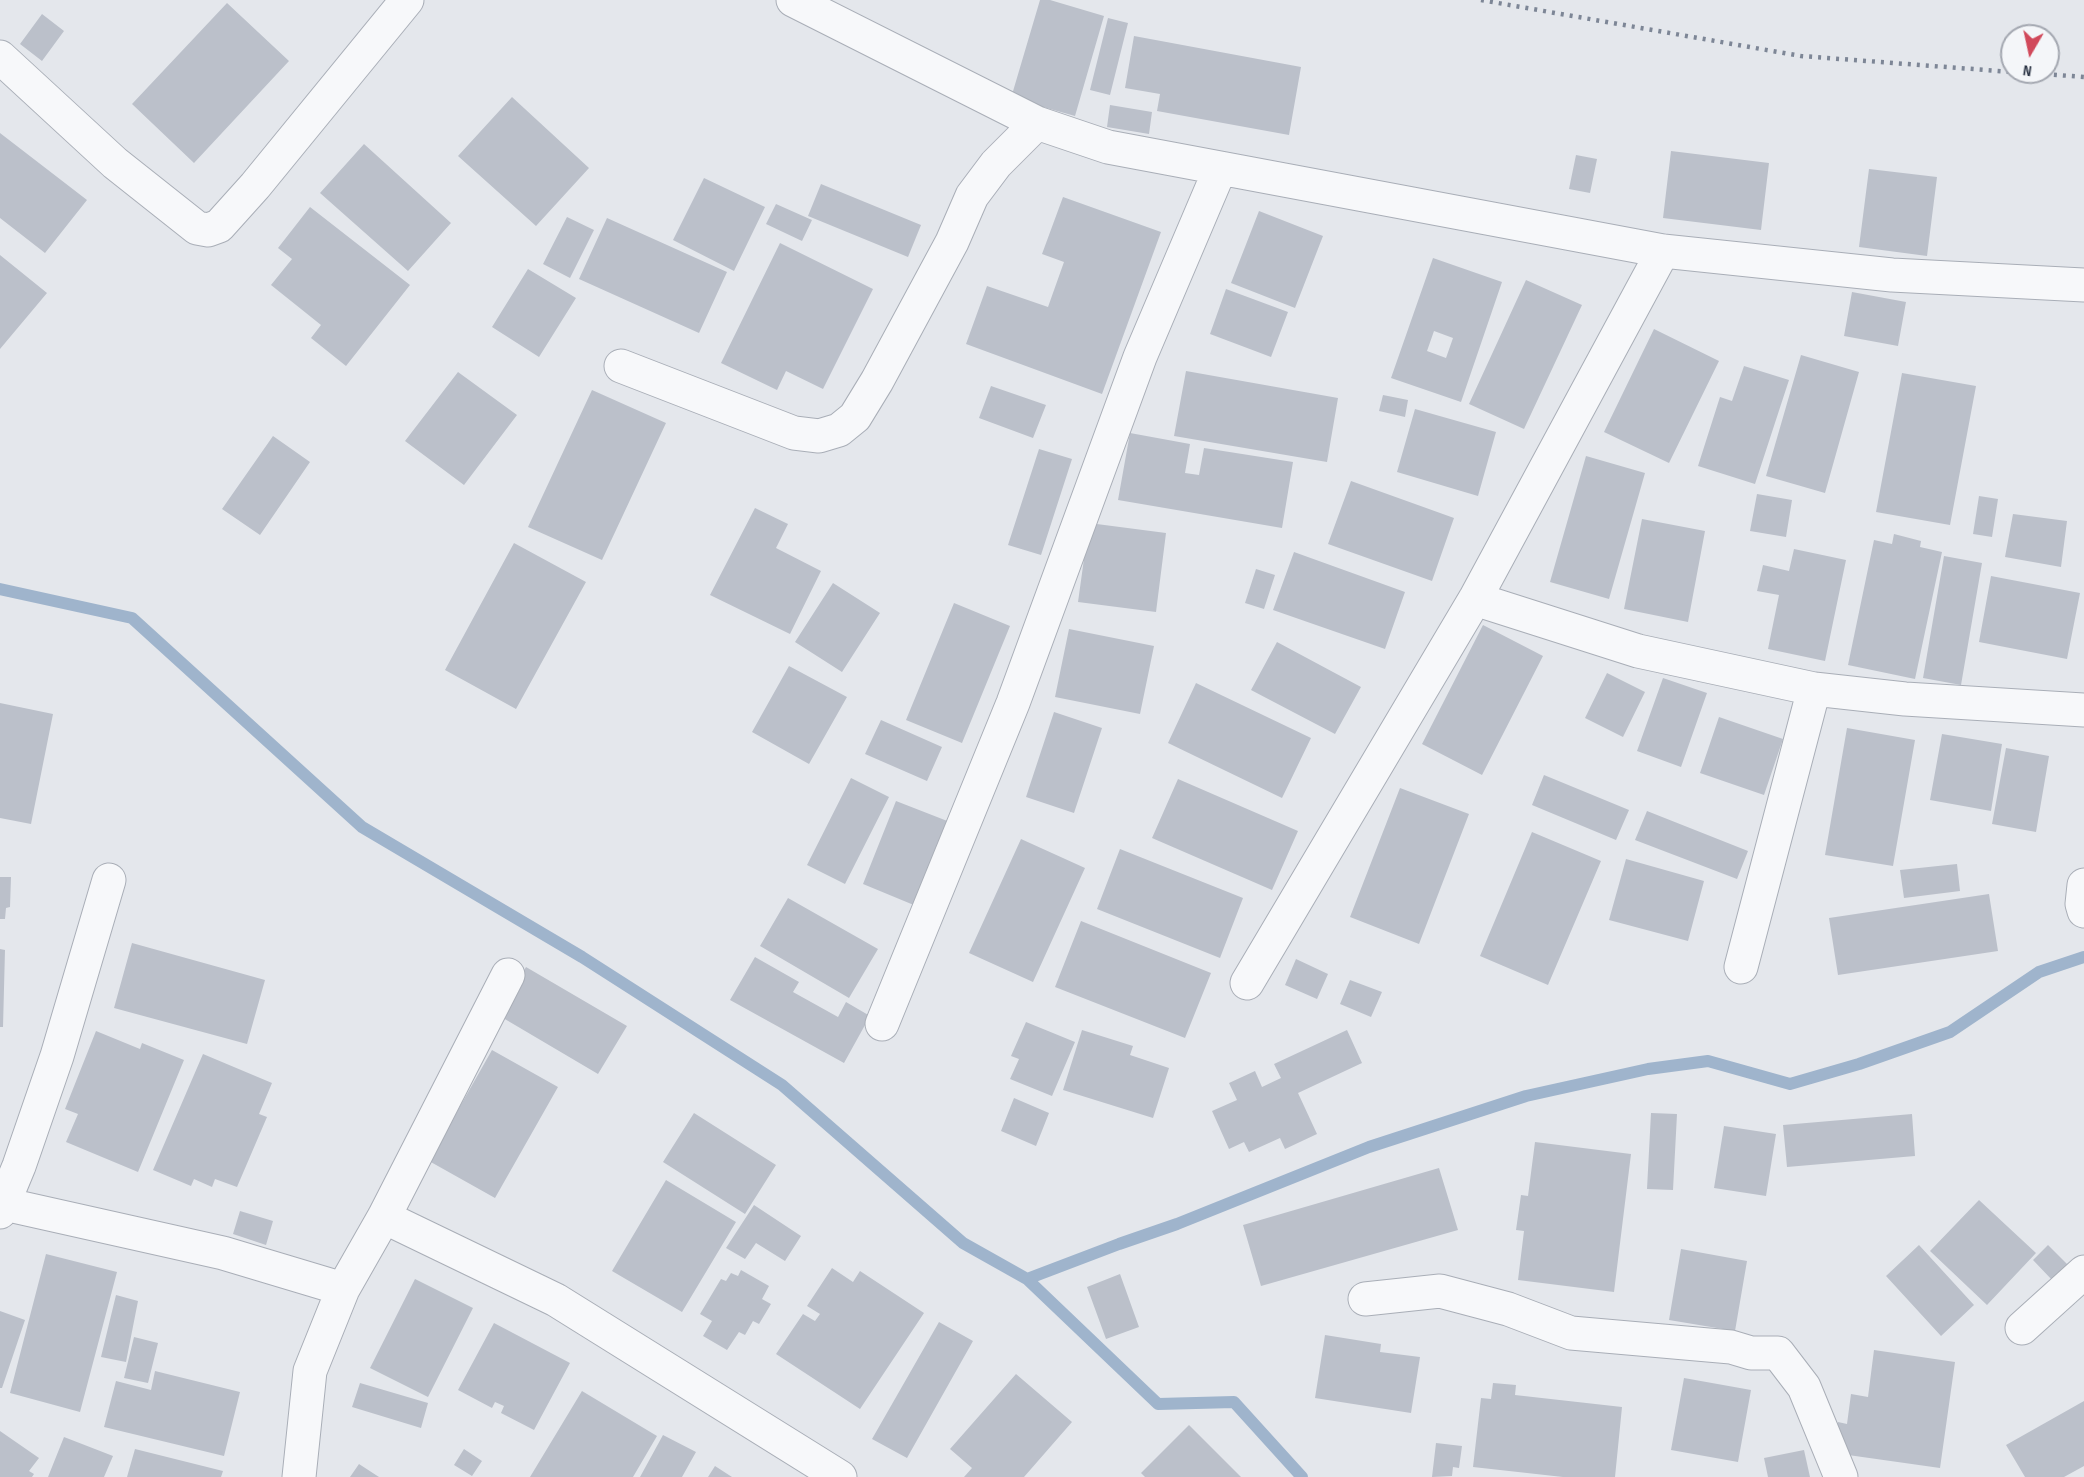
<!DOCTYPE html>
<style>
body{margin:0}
#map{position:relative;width:2084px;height:1477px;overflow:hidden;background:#e4e7ec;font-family:"Sofia Sans Condensed",sans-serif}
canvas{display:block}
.north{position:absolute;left:2000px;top:24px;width:60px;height:60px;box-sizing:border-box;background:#f4f6f9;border:2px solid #a4a8b1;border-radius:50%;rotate:189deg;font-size:16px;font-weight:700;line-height:24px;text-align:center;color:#2b3445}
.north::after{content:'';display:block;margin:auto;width:21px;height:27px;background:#d1495b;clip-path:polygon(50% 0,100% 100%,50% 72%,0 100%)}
</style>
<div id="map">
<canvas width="2084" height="1477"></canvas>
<div class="north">N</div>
</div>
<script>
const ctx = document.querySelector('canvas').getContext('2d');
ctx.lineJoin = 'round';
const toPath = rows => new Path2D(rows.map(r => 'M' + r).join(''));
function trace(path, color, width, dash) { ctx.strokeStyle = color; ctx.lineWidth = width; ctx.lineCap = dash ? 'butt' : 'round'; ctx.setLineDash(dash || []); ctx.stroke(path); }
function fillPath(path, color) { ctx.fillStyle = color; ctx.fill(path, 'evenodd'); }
const stream = toPath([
 [0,589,132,618,362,827,582,957,782,1085,963,1243,1027,1279,1158,1404,1234,1402,1302,1477],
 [1027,1279,1119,1244,1177,1224,1369,1147,1526,1096,1648,1069,1708,1061,1790,1084,1859,1064,1950,1032,2039,972,2084,957]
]);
const building = toPath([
 [1040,0,1050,0,1104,16,1075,116,1011,98],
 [227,3,289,61,194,163,132,104],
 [42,14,64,31,42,61,20,44],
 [1108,18,1128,23,1110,95,1090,90],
 [1134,36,1301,67,1289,135,1157,111,1160,94,1125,88],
 [512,97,589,168,536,226,458,156],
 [1110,105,1152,112,1149,134,1107,127],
 [0,133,87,200,45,253,0,218],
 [364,144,451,223,408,271,320,193],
 [1671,151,1769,163,1761,230,1663,218],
 [1576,155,1597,159,1590,193,1569,189],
 [1869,169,1937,177,1927,256,1859,247],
 [704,178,765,207,734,271,673,240],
 [821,184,921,225,908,257,808,216],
 [1063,197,1161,232,1102,394,966,344,987,286,1048,307,1064,262,1042,254],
 [776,204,812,220,802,241,766,224],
 [310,207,410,285,346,366,311,338,321,325,271,285,292,259,278,248],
 [1259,211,1323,236,1295,308,1231,283],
 [567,217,594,230,570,278,543,264],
 [607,218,727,272,699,333,579,279],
 [780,243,873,289,823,389,786,371,777,390,721,363],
 [0,255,47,293,0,349],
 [1433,258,1502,282,1461,402,1391,378],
 [1434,331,1453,338,1446,358,1427,351],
 [528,269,576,298,539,357,492,327],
 [1526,280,1582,305,1524,429,1469,404],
 [1226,289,1288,312,1271,357,1210,334],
 [1852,292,1906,302,1898,346,1844,336],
 [1654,329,1719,361,1669,463,1604,432],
 [1801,355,1859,372,1825,493,1766,476],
 [1744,366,1789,380,1755,484,1698,466,1720,397,1732,401],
 [1186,371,1338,398,1327,462,1174,436],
 [458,372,517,415,464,485,405,441],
 [1902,373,1976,386,1950,525,1876,512],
 [991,386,1046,405,1033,438,979,418],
 [592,390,666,423,602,560,528,527],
 [1383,395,1408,400,1405,417,1379,411],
 [1415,409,1496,432,1478,496,1397,472],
 [1130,433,1190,444,1185,473,1199,475,1204,448,1293,462,1282,528,1118,500],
 [273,436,310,462,260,535,222,509],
 [1039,449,1072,459,1041,555,1008,545],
 [1586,456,1645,473,1609,599,1550,582],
 [1351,481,1454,518,1432,581,1328,544],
 [1757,494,1792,500,1786,537,1750,531],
 [1979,496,1998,499,1992,537,1973,534],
 [755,508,788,524,776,548,821,571,790,634,710,595],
 [2013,514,2067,521,2061,567,2005,557],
 [1642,519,1705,531,1688,622,1624,609],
 [1089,523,1166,533,1156,612,1078,602],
 [1894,534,1921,541,1920,547,1942,552,1915,679,1848,665,1874,540,1892,544],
 [514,543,586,582,516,709,445,670],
 [1794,549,1846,560,1825,661,1768,649,1779,595,1757,591,1763,565,1789,571],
 [1294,552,1405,592,1385,649,1273,610],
 [1944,556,1982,563,1961,685,1923,678],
 [1256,569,1275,575,1264,609,1245,603],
 [1991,576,2080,593,2067,659,1979,642],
 [833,583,880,613,842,672,795,642],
 [954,603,1010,626,962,743,906,720],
 [1483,625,1543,656,1482,775,1422,744],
 [1069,629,1154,646,1140,714,1055,697],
 [1277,642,1361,687,1335,734,1251,690],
 [789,666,847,697,809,764,752,732],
 [1607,673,1645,692,1623,737,1585,718],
 [1663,678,1707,693,1681,767,1637,751],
 [1196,683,1311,738,1282,798,1168,743],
 [0,703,53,714,31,824,0,818],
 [1054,712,1102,728,1074,813,1026,797],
 [1719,717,1783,739,1764,795,1700,773],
 [881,720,942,747,927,781,865,754],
 [1847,728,1915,740,1893,866,1825,855],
 [1942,734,2002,744,1991,811,1930,800],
 [2006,748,2049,756,2036,832,1992,824],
 [1544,775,1629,810,1616,840,1532,805],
 [851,778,889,797,845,884,807,865],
 [1178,779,1298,831,1272,890,1152,838],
 [1400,788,1469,814,1419,944,1350,917],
 [896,801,955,824,921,908,863,884],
 [1647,811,1748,851,1737,879,1635,840],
 [1532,832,1601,861,1548,985,1480,956],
 [1021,839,1085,868,1033,982,969,953],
 [1120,849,1243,898,1220,958,1097,909],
 [1626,859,1704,881,1688,941,1609,920],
 [1957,864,1960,891,1904,898,1900,870],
 [0,877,11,877,10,907,6,908,5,919,0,919],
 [1989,894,1998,951,1838,975,1829,918],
 [788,898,878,949,849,998,760,946],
 [1081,921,1211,973,1185,1038,1055,987],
 [132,943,265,980,247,1044,114,1008],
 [0,949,5,950,3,1027,0,1027],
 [755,957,799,982,793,992,838,1017,846,1002,870,1016,844,1063,730,1000],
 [1296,959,1328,974,1317,999,1285,985],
 [526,967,627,1026,598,1074,498,1015],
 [1350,980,1382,992,1371,1017,1340,1004],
 [1026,1022,1075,1042,1052,1096,1010,1079,1019,1059,1011,1056],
 [1082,1030,1133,1046,1130,1055,1169,1068,1153,1118,1063,1090],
 [1347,1030,1362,1063,1298,1093,1317,1134,1285,1149,1280,1138,1249,1152,1244,1142,1229,1149,1212,1111,1237,1100,1229,1083,1255,1071,1262,1087,1281,1078,1274,1064],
 [96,1031,140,1049,142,1043,184,1060,138,1172,66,1142,78,1114,65,1109],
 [492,1050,558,1087,495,1198,429,1161],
 [203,1054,272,1083,259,1114,267,1117,237,1187,215,1179,212,1187,194,1179,191,1186,153,1170],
 [1014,1098,1049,1113,1036,1146,1001,1131],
 [694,1113,776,1165,745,1214,663,1162],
 [1651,1113,1677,1114,1673,1190,1647,1189],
 [1912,1114,1915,1156,1787,1167,1783,1125],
 [1724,1126,1776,1134,1766,1196,1714,1188],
 [1535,1142,1631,1154,1614,1292,1518,1280,1524,1231,1516,1230,1521,1195,1528,1196],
 [1439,1168,1458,1230,1261,1286,1243,1225],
 [666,1180,736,1222,682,1312,612,1271],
 [1979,1200,2036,1253,1987,1305,1930,1251],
 [754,1205,801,1236,785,1261,756,1243,745,1259,726,1248],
 [240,1211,273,1221,266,1245,233,1234],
 [1919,1245,1974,1305,1941,1336,1886,1276],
 [2048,1245,2069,1266,2053,1281,2033,1260],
 [1681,1249,1747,1261,1735,1331,1669,1320],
 [46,1254,117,1272,80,1412,10,1393],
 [832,1268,853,1282,860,1271,924,1313,860,1409,776,1354,803,1314,815,1321,820,1314,807,1306],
 [741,1270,769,1286,762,1299,771,1304,759,1324,753,1321,745,1335,739,1332,727,1350,703,1336,712,1321,700,1314,721,1279,726,1281,731,1273,738,1276],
 [1120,1274,1139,1327,1106,1339,1087,1287],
 [415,1279,473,1308,428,1397,370,1368],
 [116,1295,138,1301,126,1362,101,1357],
 [0,1311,25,1320,2,1388,0,1388],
 [939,1322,973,1341,907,1458,872,1439],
 [494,1323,570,1363,534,1430,501,1413,504,1406,495,1402,492,1408,458,1390],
 [1325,1335,1381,1344,1380,1352,1420,1357,1411,1413,1315,1398],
 [134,1337,158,1343,148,1383,124,1378],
 [1874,1350,1955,1362,1940,1468,1834,1453,1838,1422,1847,1424,1851,1394,1868,1397],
 [155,1371,240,1392,224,1456,104,1427,116,1381,151,1390],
 [1016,1374,1072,1422,1024,1477,964,1477,972,1468,950,1449],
 [1684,1378,1751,1390,1738,1462,1671,1450],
 [360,1383,428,1403,421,1428,352,1407],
 [1493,1383,1516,1385,1515,1395,1622,1407,1615,1477,1563,1477,1473,1467,1481,1398,1491,1399],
 [582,1391,657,1436,633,1477,530,1477],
 [2084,1401,2084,1466,2064,1477,2025,1477,2006,1445],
 [1189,1425,1241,1477,1145,1477,1141,1473],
 [0,1431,39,1458,29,1471,34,1474,32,1477,0,1477],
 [663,1435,696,1452,682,1477,640,1477],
 [64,1437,113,1456,104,1477,48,1477],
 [1436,1443,1462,1446,1459,1468,1453,1467,1452,1476,1432,1477],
 [135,1449,223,1471,221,1477,127,1477],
 [464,1449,482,1461,472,1476,454,1465],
 [1804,1450,1810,1477,1768,1477,1764,1458],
 [359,1464,379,1477,350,1477],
 [715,1466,732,1477,708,1477]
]);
const minor = toPath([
 [793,0,1037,123,1108,147,1663,251,1892,275,2084,285],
 [0,57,115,163,197,228,208,230,219,226,255,186,407,0],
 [621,366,794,433,819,436,839,430,855,417,877,381,952,242,972,196,996,164,1037,123],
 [1475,599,1638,651,1814,689,1905,699,2084,710],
 [2084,885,2082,904,2084,911],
 [1741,967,1814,689],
 [1247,983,1475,599,1663,251],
 [882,1024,1013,703,1140,357,1220,169],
 [4,1204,223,1253,343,1289],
 [0,1212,19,1166,57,1056,109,880],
 [384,1217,556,1300,840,1477],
 [1365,1299,1440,1291,1508,1309,1571,1333,1731,1347,1751,1353,1778,1353,1804,1387,1841,1477],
 [2022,1328,2084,1272],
 [299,1477,310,1371,343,1289,384,1217,508,975]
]);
const rail = toPath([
 [1481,0,1801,56,2012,72],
 [2018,72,2084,77]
]);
trace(stream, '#9fb4cc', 12);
fillPath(building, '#bbc0ca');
trace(minor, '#a9aeb7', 35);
trace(minor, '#f7f8fa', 33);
trace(rail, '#7d8696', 4.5, [3, 6]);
</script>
